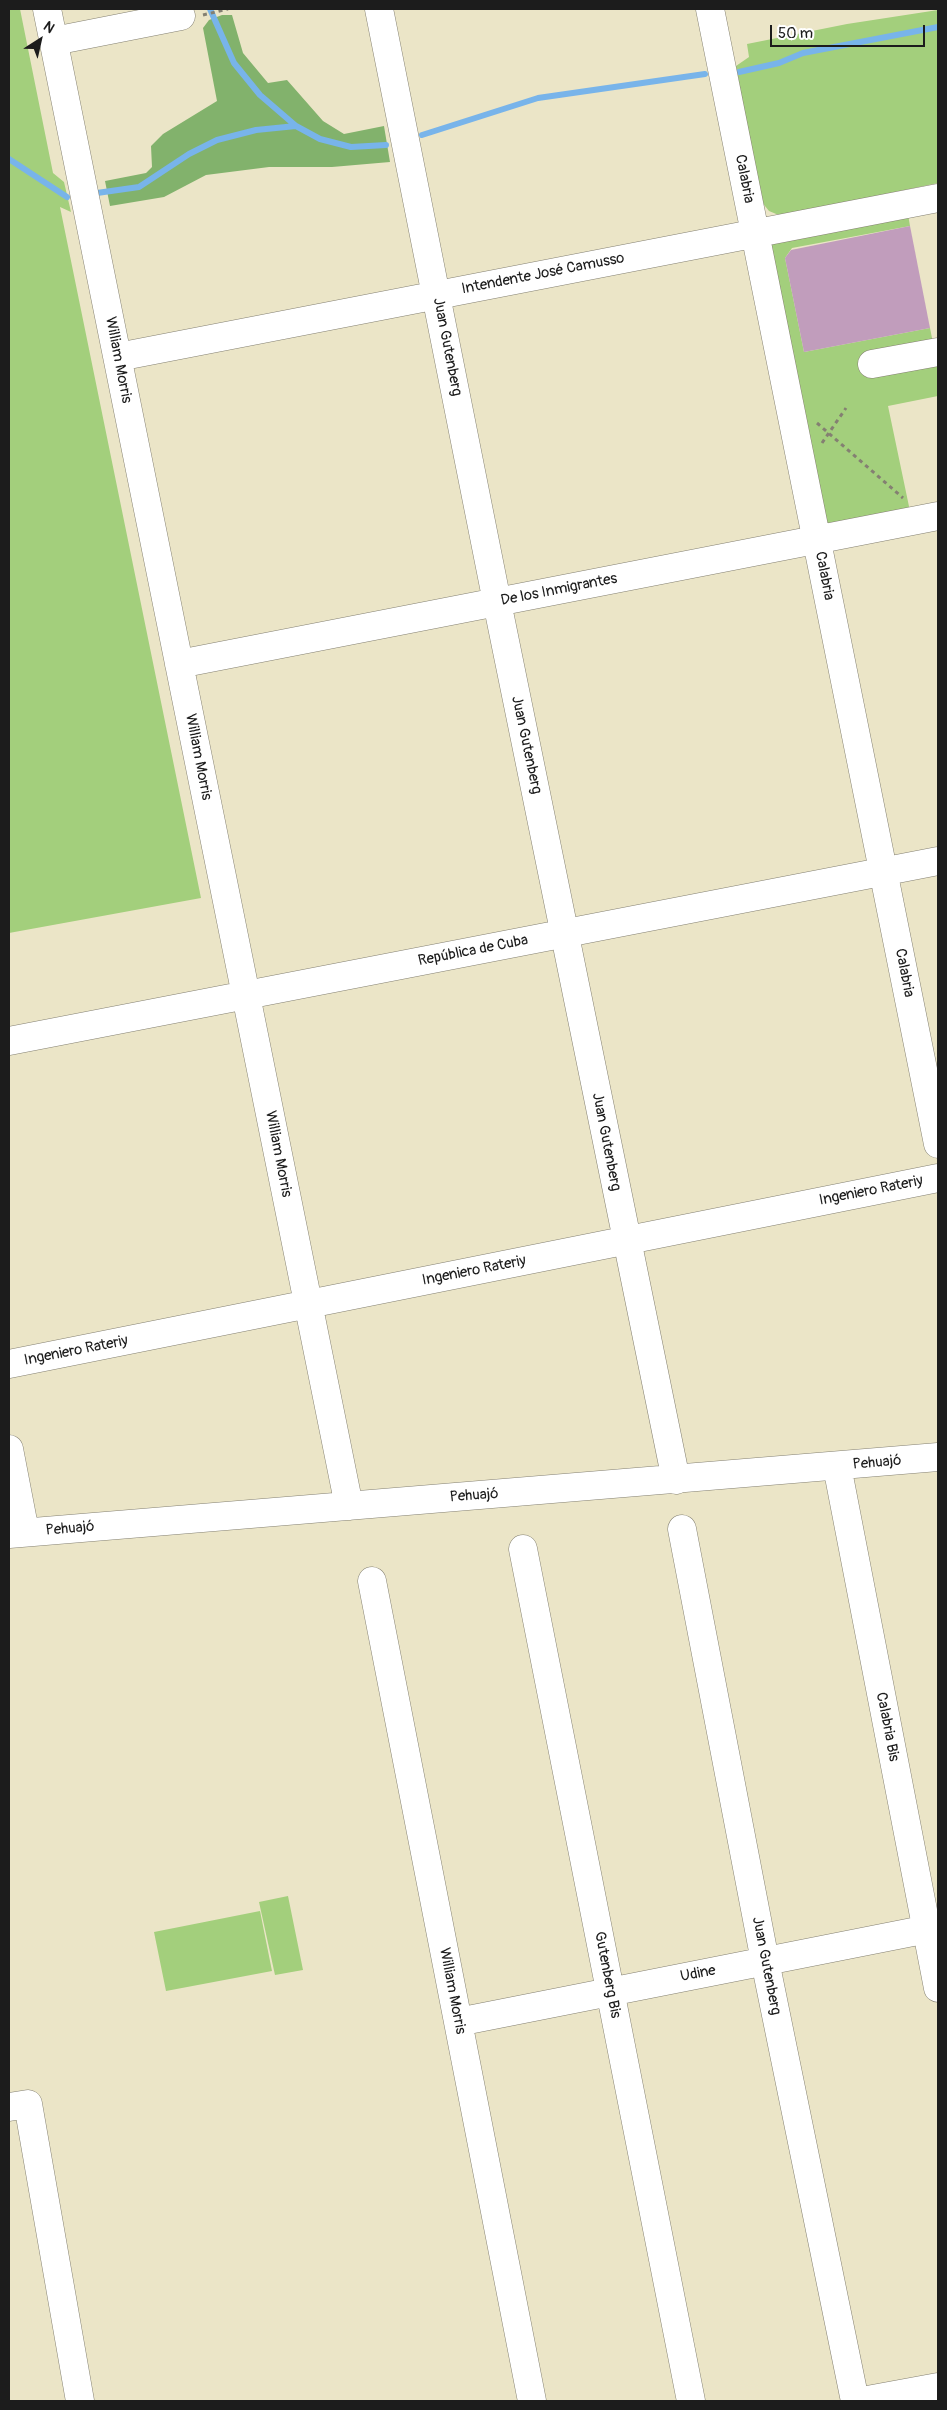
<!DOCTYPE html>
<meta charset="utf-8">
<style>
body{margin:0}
#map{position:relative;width:947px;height:2410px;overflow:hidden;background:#ebe5c7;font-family:Pangolin,sans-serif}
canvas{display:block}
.frame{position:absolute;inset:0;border:10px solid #1c1c1c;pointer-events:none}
.north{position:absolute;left:15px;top:15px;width:50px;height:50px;-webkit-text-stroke:4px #fff;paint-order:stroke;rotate:35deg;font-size:14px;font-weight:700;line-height:20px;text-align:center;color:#1c1c1c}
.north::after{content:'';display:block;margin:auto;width:18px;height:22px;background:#1c1c1c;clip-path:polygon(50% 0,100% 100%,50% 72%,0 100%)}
.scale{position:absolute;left:770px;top:25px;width:155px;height:22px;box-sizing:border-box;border:2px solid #1c1c1c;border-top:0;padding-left:6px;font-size:15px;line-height:18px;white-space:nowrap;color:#1c1c1c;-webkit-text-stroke:4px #fff;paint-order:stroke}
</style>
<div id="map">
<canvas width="947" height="2410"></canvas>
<div class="frame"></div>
<div class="north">N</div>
<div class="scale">50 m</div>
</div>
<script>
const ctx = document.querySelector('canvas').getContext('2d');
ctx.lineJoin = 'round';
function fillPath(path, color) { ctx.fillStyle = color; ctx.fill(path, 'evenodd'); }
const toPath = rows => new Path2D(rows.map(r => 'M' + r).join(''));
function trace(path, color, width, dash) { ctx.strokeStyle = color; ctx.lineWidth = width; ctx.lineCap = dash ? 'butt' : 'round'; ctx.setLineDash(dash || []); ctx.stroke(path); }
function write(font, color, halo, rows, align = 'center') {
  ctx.font = font + ' Pangolin,sans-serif'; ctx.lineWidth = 4; ctx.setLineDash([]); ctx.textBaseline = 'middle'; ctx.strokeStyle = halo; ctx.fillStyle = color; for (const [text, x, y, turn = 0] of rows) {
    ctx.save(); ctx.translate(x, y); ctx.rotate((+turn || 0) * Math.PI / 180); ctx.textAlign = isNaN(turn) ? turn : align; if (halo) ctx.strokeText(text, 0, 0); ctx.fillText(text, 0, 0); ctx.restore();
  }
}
const green = toPath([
 [9,9,20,9,53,173,64,182,71,212,60,207,201,898,9,933],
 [938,10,938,183,781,216,769,211,761,201,736,66,749,57,747,44,847,24],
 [907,208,910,226,792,248,785,258,804,352,930,328,938,368,938,396,888,406,911,516,825,524,769,242],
 [288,1896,303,1970,275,1975,259,1902],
 [260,1911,272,1971,166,1991,154,1932]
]);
const forest = toPath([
 [222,15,232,15,243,53,268,83,287,80,323,121,344,134,384,126,390,162,332,167,269,167,206,175,164,197,110,206,105,181,146,173,152,167,151,146,163,134,217,101,203,28,209,20]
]);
const stream = toPath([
 [210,9,234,63,260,95,296,126],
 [739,72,779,63,803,53,938,27],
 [422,135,538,98,705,74],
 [9,159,67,197],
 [97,193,139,187,189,154,217,140,256,130,296,126,320,139,351,147,386,145]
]);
const building = toPath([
 [910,226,930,328,804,352,785,258,791,250]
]);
const path = toPath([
 [203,15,228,9],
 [817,423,903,498],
 [822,443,846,408]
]);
const minor = toPath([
 [47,9,349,1506],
 [379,9,497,602,676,1480],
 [710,9,938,1144],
 [54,41,181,16],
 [118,357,938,198],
 [872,364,938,352],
 [179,664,938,516],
 [9,1041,938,861],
 [9,1364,938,1178],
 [9,1449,25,1532],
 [837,1466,938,1988],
 [682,1529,765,1961,855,2401],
 [9,1534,938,1457],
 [523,1549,691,2401],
 [372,1581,532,2401],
 [458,2022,938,1927],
 [9,2107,28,2104,80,2401],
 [862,2401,938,2387]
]);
const streetNames = [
 ["Calabria",744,179,79],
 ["Intendente José Camusso",543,274,-11],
 ["Juan Gutenberg",447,347,79],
 ["William Morris",118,360,79],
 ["Calabria",824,576,79],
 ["De los Inmigrantes",559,590,-11],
 ["Juan Gutenberg",526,745,78],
 ["William Morris",198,757,79],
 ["República de Cuba",473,951,-11],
 ["Calabria",904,973,79],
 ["Juan Gutenberg",606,1142,79],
 ["William Morris",278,1154,79],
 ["Ingeniero Rateriy",871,1191,-11],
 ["Ingeniero Rateriy",474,1271,-11],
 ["Ingeniero Rateriy",76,1351,-11],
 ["Pehuajó",877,1463,-5],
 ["Pehuajó",474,1496,-4],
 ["Pehuajó",70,1529,-5],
 ["Calabria Bis",887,1727,79],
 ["Juan Gutenberg",766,1966,79],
 ["Udine",698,1974,-11],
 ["Gutenberg Bis",607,1975,79],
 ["William Morris",452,1991,79]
];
fillPath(green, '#a3cf7c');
fillPath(forest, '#82b26c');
trace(stream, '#78b4ea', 6);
fillPath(building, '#c19dbc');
trace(minor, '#848072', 29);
trace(path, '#848072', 3, [4, 4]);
trace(minor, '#fff', 28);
write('15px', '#1c1c1c', '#fff', streetNames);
</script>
